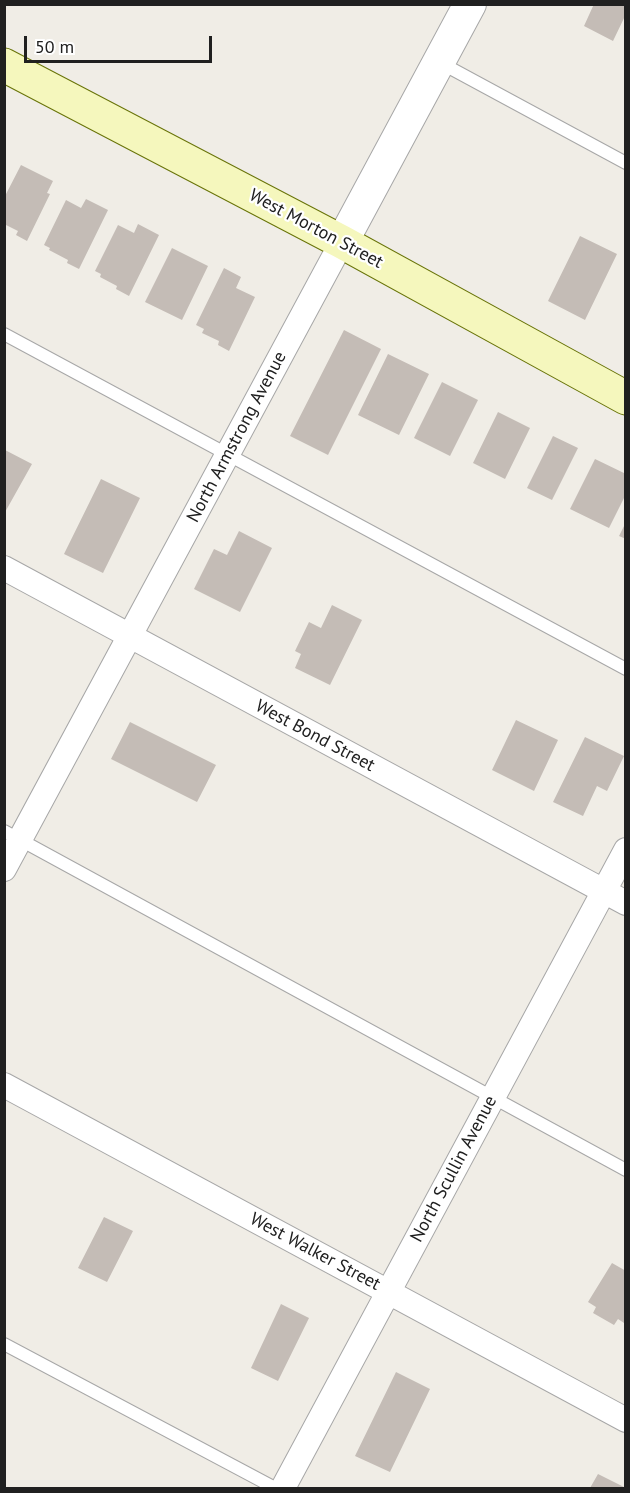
<!DOCTYPE html>
<style>
body{margin:0}
#map{position:relative;width:630px;height:1493px;overflow:hidden;background:#f0ede6;font-family:"PT Sans",sans-serif}
canvas{display:block}
.frame{position:absolute;inset:0;border:6px solid #202020;pointer-events:none}
.scale{position:absolute;left:24px;top:36px;width:188px;height:27px;box-sizing:border-box;border:3px solid #202020;border-top:0;padding-left:8px;font-size:18px;line-height:21px;white-space:nowrap;color:#202020;-webkit-text-stroke:4px #fff;paint-order:stroke}
</style>
<div id="map">
<canvas width="630" height="1493"></canvas>
<div class="frame"></div>
<div class="scale">50 m</div>
</div>
<script>
const ctx = document.querySelector('canvas').getContext('2d');
ctx.lineJoin = 'round';
function fillPath(path, color) { ctx.fillStyle = color; ctx.fill(path, 'evenodd'); }
const toPath = rows => new Path2D(rows.map(r => 'M' + r).join(''));
function trace(path, color, width, dash) { ctx.strokeStyle = color; ctx.lineWidth = width; ctx.lineCap = dash ? 'butt' : 'round'; ctx.setLineDash(dash || []); ctx.stroke(path); }
function write(font, color, halo, rows, align = 'center') {
  ctx.font = font + ' "PT Sans",sans-serif'; ctx.lineWidth = 4.5; ctx.setLineDash([]); ctx.textBaseline = 'middle'; ctx.strokeStyle = halo; ctx.fillStyle = color; for (const [text, x, y, turn = 0] of rows) {
    ctx.save(); ctx.translate(x, y); ctx.rotate((+turn || 0) * Math.PI / 180); ctx.textAlign = isNaN(turn) ? turn : align; if (halo) ctx.strokeText(text, 0, 0); ctx.fillText(text, 0, 0); ctx.restore();
  }
}
const building = toPath([
 [594,4,626,4,626,14,613,41,584,26],
 [21,165,53,181,47,193,50,194,27,241,16,235,18,231,4,224,4,198],
 [86,199,108,210,79,269,67,263,68,260,49,250,50,248,44,245,66,200,81,208],
 [138,224,159,235,129,296,116,289,117,286,100,277,101,274,95,271,118,225,134,233],
 [580,236,617,254,585,320,548,301],
 [172,248,208,266,182,320,145,302],
 [224,268,241,277,236,288,255,297,229,351,218,345,219,341,202,333,204,329,196,325],
 [344,330,381,349,328,455,290,436],
 [388,354,429,374,399,435,358,415],
 [442,382,478,400,450,456,414,438],
 [498,412,530,428,505,479,473,463],
 [553,436,578,448,552,500,527,488],
 [5,450,32,464,4,514,4,452],
 [595,459,626,474,626,494,609,528,570,509],
 [101,479,140,498,103,573,64,554],
 [626,522,626,539,619,536],
 [239,531,272,548,240,612,194,589,214,549,227,555],
 [332,605,362,620,330,685,295,668,301,654,295,651,309,622,321,628],
 [516,720,558,740,534,791,492,770],
 [130,722,216,765,197,802,111,759],
 [585,737,624,756,607,791,597,786,583,816,553,802],
 [104,1217,133,1231,107,1282,78,1268],
 [612,1263,626,1271,626,1321,624,1323,618,1319,614,1325,593,1313,596,1307,588,1302],
 [281,1304,309,1318,278,1381,251,1368],
 [396,1372,430,1389,390,1472,355,1456],
 [598,1474,626,1488,590,1488]
]);
const service = toPath([
 [439,62,626,163],
 [4,334,626,669],
 [4,831,626,1170],
 [4,1344,275,1488]
]);
const minor = toPath([
 [4,568,626,903],
 [4,869,342,242],
 [4,1085,626,1420],
 [283,1488,626,850]
]);
const tertiary = toPath([
 [342,242,470,4]
]);
const secondary = toPath([
 [4,65,342,242,626,398]
]);
const streetNames = [
 ["West Morton Street",316,229,28],
 ["North Armstrong Avenue",237,437,-62],
 ["West Bond Street",315,736,28],
 ["North Scullin Avenue",454,1169,-62],
 ["West Walker Street",315,1252,28]
];
fillPath(building, '#c4bcb6');
trace(service, '#a7a7a7', 14);
trace(minor, '#a7a7a7', 26);
trace(tertiary, '#a7a7a7', 34);
trace(secondary, '#697409', 35);
trace(service, '#fff', 12);
trace(minor, '#fff', 24);
trace(tertiary, '#fff', 32);
trace(secondary, '#f5f7bd', 33);
write('18px', '#202020', '#fff', streetNames);
</script>
